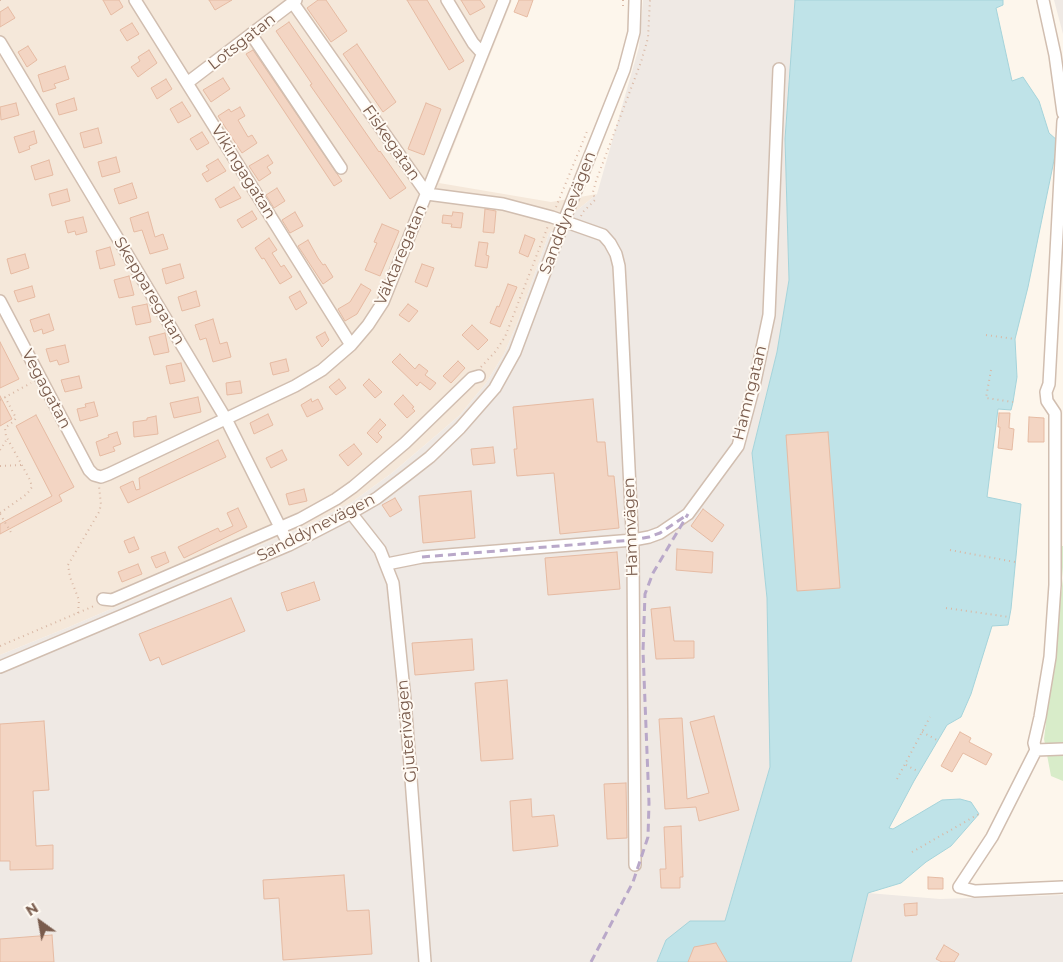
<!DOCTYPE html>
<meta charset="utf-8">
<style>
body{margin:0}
#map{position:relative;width:1063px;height:962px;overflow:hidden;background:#fdf6ec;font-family:Montserrat,sans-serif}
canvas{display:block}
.north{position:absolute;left:15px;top:897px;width:50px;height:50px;-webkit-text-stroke:4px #fffaf3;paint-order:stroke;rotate:328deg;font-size:14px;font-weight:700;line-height:20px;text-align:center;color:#7a5c4d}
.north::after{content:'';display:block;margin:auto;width:18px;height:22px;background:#7a5c4d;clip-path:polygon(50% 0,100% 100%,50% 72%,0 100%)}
</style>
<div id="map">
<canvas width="1063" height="962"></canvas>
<div class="north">N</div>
</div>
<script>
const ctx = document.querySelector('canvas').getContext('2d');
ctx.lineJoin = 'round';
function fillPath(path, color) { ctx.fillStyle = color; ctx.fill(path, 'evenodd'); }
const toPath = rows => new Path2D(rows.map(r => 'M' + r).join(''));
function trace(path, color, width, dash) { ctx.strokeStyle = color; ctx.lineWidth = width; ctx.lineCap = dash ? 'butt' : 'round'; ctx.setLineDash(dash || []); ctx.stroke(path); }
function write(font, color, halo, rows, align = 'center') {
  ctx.font = font + ' Montserrat,sans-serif'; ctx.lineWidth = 4; ctx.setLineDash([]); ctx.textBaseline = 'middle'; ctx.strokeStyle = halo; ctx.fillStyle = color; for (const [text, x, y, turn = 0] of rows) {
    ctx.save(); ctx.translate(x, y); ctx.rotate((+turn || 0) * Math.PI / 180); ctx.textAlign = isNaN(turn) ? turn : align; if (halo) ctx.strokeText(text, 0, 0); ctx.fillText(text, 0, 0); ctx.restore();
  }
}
const residential = toPath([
 [0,0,512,0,439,183,551,202,597,194,549,233,518,321,504,354,486,383,460,415,392,473,352,502,307,525,69,627,0,655]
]);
const industrial = toPath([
 [643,0,795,0,785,139,789,280,777,352,752,453,767,598,770,767,725,922,666,940,657,962,0,962,0,655,69,627,307,525,352,502,392,473,460,415,486,383,504,354,518,321,549,233,597,194,639,47],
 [1054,0,1063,0,1063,34],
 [868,893,940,899,1063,895,1063,962,851,962]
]);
const green = toPath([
 [1060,546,1063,546,1063,781,1051,776,1044,739,1063,578]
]);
const water = toPath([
 [795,0,1003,0,1003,5,996,8,1012,81,1023,77,1039,101,1049,133,1058,141,1028,287,1015,339,1017,377,1013,402,1011,410,998,409,987,497,1021,504,1011,609,1008,625,992,626,971,694,961,717,947,725,914,781,889,828,893,829,942,800,960,799,971,802,979,814,951,846,926,862,901,883,868,893,851,962,657,962,666,940,690,921,725,921,770,767,767,598,752,453,777,352,789,280,785,139,795,0]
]);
const building = toPath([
 [103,0,119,0,123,7,111,15,103,0],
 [209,0,232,0,215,10,209,0],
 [318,0,326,0,347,31,331,42,307,8,318,0],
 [407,0,427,0,464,61,449,70,407,0],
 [461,0,480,0,485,7,470,15,461,0],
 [519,0,533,0,527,17,514,12,519,0],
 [8,7,15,18,0,27,0,12,8,7],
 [289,22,379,152,380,151,406,188,390,199,310,85,312,84,276,31,289,22],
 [132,23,139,34,127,41,120,30,132,23],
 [357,44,396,102,383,112,343,54,357,44],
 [28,46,37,60,27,67,18,52,28,46],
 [149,50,157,63,138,77,131,67,140,61,138,57,149,50],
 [253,50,342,181,334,186,246,54,253,50],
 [65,66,69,79,54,84,56,88,43,92,38,75,65,66],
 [223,78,230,89,211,102,203,90,223,78],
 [166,79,172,89,157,99,151,88,166,79],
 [74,98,77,110,59,115,56,104,74,98],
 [182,102,191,116,178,123,170,109,182,102],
 [16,103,19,115,1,120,0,107,16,103],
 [426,103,441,109,424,155,408,149,426,103],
 [240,107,245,116,238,120,248,137,252,135,257,143,242,153,218,116,229,109,231,112,240,107],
 [98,128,102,143,84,148,80,133,98,128],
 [34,131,37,143,29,146,30,149,19,153,14,137,34,131],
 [202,132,209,143,197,150,190,139,202,132],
 [268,155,273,163,267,167,271,173,259,181,249,166,268,155],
 [116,157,120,172,102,177,98,162,116,157],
 [218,159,226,171,207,182,202,174,209,170,206,166,218,159],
 [49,160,53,175,35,180,31,166,49,160],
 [132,183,137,198,119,204,114,189,132,183],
 [234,187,241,198,220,208,215,199,234,187],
 [277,188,285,201,274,208,266,195,277,188],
 [67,189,70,201,52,206,49,194,67,189],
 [485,209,496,211,494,233,483,232,485,209],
 [252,211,257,219,242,228,237,220,252,211],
 [148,212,155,237,163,234,168,249,150,254,142,230,134,232,130,218,148,212],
 [295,212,303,226,290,233,282,220,295,212],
 [453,212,463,213,461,228,451,227,452,224,442,223,443,215,452,216,453,212],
 [83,217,87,232,76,235,75,231,68,233,65,221,83,217],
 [382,224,399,231,380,276,365,270,377,243,374,242,382,224],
 [525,235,535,239,528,257,519,253,525,235],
 [269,238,277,250,272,253,281,267,284,265,292,277,280,284,264,258,262,259,255,248,269,238],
 [308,240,318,258,323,265,325,264,333,277,323,284,298,246,308,240],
 [479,242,488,243,486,255,489,256,487,268,475,266,479,242],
 [110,247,115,265,100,269,96,251,110,247],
 [25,254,29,268,11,274,7,259,25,254],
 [180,264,184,278,166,284,162,269,180,264],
 [422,264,434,268,427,287,415,282,422,264],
 [129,276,134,295,119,298,114,280,129,276],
 [361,284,371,290,357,314,345,321,338,309,350,302,361,284],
 [508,284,517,287,500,327,490,323,497,306,499,307,508,284],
 [32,286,35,297,18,302,14,291,32,286],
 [196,291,200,306,182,311,178,297,196,291],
 [300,291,307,303,296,310,289,297,300,291],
 [147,304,151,322,136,325,132,307,147,304],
 [408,304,418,311,409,322,399,315,408,304],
 [49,314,54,330,43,334,42,329,34,332,30,320,49,314],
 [213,319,220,344,227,342,231,357,213,362,206,338,200,340,195,325,213,319],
 [472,325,488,340,478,350,462,335,472,325],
 [325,332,329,340,322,347,316,337,325,332],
 [165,333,169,352,154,355,149,337,165,333],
 [0,342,19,379,0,388,0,342],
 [65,345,69,362,59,365,57,360,50,362,46,349,65,345],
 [400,354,415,369,419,364,428,371,425,375,436,383,430,390,420,382,417,386,392,362,400,354],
 [286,359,289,371,273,375,270,363,286,359],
 [458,361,465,368,451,383,443,376,458,361],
 [181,363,185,381,170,384,166,366,181,363],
 [79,376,82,388,65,392,61,380,79,376],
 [339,379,346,388,336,395,329,387,339,379],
 [369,379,382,392,375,398,363,385,369,379],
 [240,381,242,393,227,395,226,383,240,381],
 [403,395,414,407,412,408,415,411,407,418,394,404,403,395],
 [0,396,12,419,0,426,0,396],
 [198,397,201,412,174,418,170,403,198,397],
 [311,399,312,402,318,399,323,409,307,417,301,405,311,399],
 [593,399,597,442,605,442,608,476,614,476,619,528,560,534,554,473,517,476,514,449,517,449,513,407,593,399],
 [94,402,98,416,80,421,77,409,86,407,85,404,94,402],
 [999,413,1010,413,1009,428,1014,429,1012,450,998,448,1000,427,998,427,999,413],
 [268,414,273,425,254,434,250,423,268,414],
 [36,415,74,487,59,495,62,501,0,534,0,524,52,496,16,426,36,415],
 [156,416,158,434,134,437,133,422,147,420,147,418,156,416],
 [1029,417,1044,418,1044,442,1028,442,1029,417],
 [380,419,386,425,378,433,382,437,377,443,367,433,380,419],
 [117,432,121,444,113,447,115,451,100,456,96,442,109,437,108,435,117,432],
 [828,432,840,588,797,591,786,435,828,432],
 [218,440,226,457,128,503,120,487,133,481,136,490,140,489,139,478,218,440],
 [354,444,362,454,348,466,339,455,354,444],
 [493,447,495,463,473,465,471,449,493,447],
 [282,450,287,460,271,468,266,458,282,450],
 [304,489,307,501,289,505,286,494,304,489],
 [471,491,475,538,423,543,419,496,471,491],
 [395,498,402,510,390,517,382,505,395,498],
 [238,508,247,527,184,558,178,547,218,528,220,532,233,526,227,513,238,508],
 [703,509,724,525,712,542,691,526,703,509],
 [134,537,139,549,129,553,124,541,134,537],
 [677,549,713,552,712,573,676,570,677,549],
 [165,552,169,562,156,568,151,557,165,552],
 [617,552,620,589,548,595,545,558,617,552],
 [138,564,142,574,122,582,118,572,138,564],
 [314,582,320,600,287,611,281,593,314,582],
 [231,598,245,631,162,665,159,657,150,661,139,634,231,598],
 [670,607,674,641,694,641,694,658,656,659,651,609,670,607],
 [472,639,474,670,415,675,412,643,472,639],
 [507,680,513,759,481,761,475,683,507,680],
 [714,716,739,810,699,821,696,807,665,809,659,719,682,718,687,799,709,793,690,722,714,716],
 [44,721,49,790,33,791,34,810,36,846,53,845,53,869,10,870,10,861,0,861,0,724,44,721],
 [960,732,971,738,969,742,992,754,986,765,963,753,952,772,941,766,960,732],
 [626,783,627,838,607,839,604,784,626,783],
 [531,799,532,817,554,815,558,846,513,851,510,801,531,799],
 [681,826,683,877,680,877,680,888,661,888,660,869,666,869,664,827,681,826],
 [344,875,347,911,369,910,372,954,283,960,279,898,264,899,263,880,344,875],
 [928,877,943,878,943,889,928,889,928,877],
 [917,903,917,915,905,916,904,904,917,903],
 [52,935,54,962,0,962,0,939,52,935],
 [716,943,727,962,688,962,694,947,716,943],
 [944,945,959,954,954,962,942,962,936,959,944,945]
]);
const path = toPath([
 [0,0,1,0],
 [623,0,623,8],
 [556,207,588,129],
 [581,216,583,212,595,200,593,192,596,181,641,62,648,38,650,0],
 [986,335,1015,339],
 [481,367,495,352,505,337,548,226],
 [991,370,986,398,1013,402],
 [0,400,31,383],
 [0,450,7,439],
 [0,466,22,465],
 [0,513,27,494,32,487,30,480,6,436,5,428,14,421,16,418,5,397],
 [0,514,12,534],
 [950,550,1015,562],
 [946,608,1009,617],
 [78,613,79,600,70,577,68,565,99,512,101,505,99,486],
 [0,646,94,606],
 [922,732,937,740],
 [906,765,919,772],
 [897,779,930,717],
 [912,852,979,814]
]);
const minor = toPath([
 [135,0,351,345],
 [447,0,473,43,482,53],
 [1043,0,1055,55,1063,113],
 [293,3,427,194,503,204,552,217,603,235,610,243,616,254,619,266,621,302,633,551,635,865],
 [251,34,341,168],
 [0,42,226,419,289,545],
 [187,83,296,0],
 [1063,121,1049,384,1046,392,1047,401,1055,413,1055,585,1050,657,1040,717,1034,743,1036,750,992,837,959,887,975,891,1063,887],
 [0,301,89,470,94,475,101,477,109,474,295,386,322,370,351,345,368,325,383,302,504,0],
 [351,513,380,550,393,583,405,700,425,962],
 [387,564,422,557,633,540,649,537,660,533,688,514,738,446,754,386,769,315,779,69],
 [103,599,112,600,300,519,336,499,353,487,405,443,472,378,479,376],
 [0,667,289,545,351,513,377,498,407,475,430,457,460,428,495,388,515,352,564,221,624,70,634,32,635,0],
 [1036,750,1063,749]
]);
const rail = toPath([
 [422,557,633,540,649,537,660,533,684,517],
 [591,962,633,882,648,837,649,803,643,651,645,594,653,573,688,514]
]);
const streetNames = [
 ["Lotsgatan",242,42,-38],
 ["Fiskegatan",391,143,55],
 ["Vikingagatan",243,172,58],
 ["Sanddynevägen",568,213,-69],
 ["Väktaregatan",401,255,-67],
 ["Skepparegatan",149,291,59],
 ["Vegagatan",46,389,62],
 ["Hamngatan",750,393,-76],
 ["Hamnvägen",631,527,-92],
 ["Sanddynevägen",316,528,-27],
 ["Gjuterivägen",407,731,-95]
];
fillPath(residential, '#f5e8da');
fillPath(industrial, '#efe9e4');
fillPath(green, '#d8ecc9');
fillPath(water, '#bfe3e8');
trace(water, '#a5d3da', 1);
fillPath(building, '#f3d5c3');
trace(building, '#e6bba3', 1);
trace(minor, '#d1beb0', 14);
trace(path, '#d9b8a5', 2, [1, 4]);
trace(minor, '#fff', 11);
trace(rail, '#b9a8c9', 3, [8, 5]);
write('16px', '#7a5c4d', '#fffaf3', streetNames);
</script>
